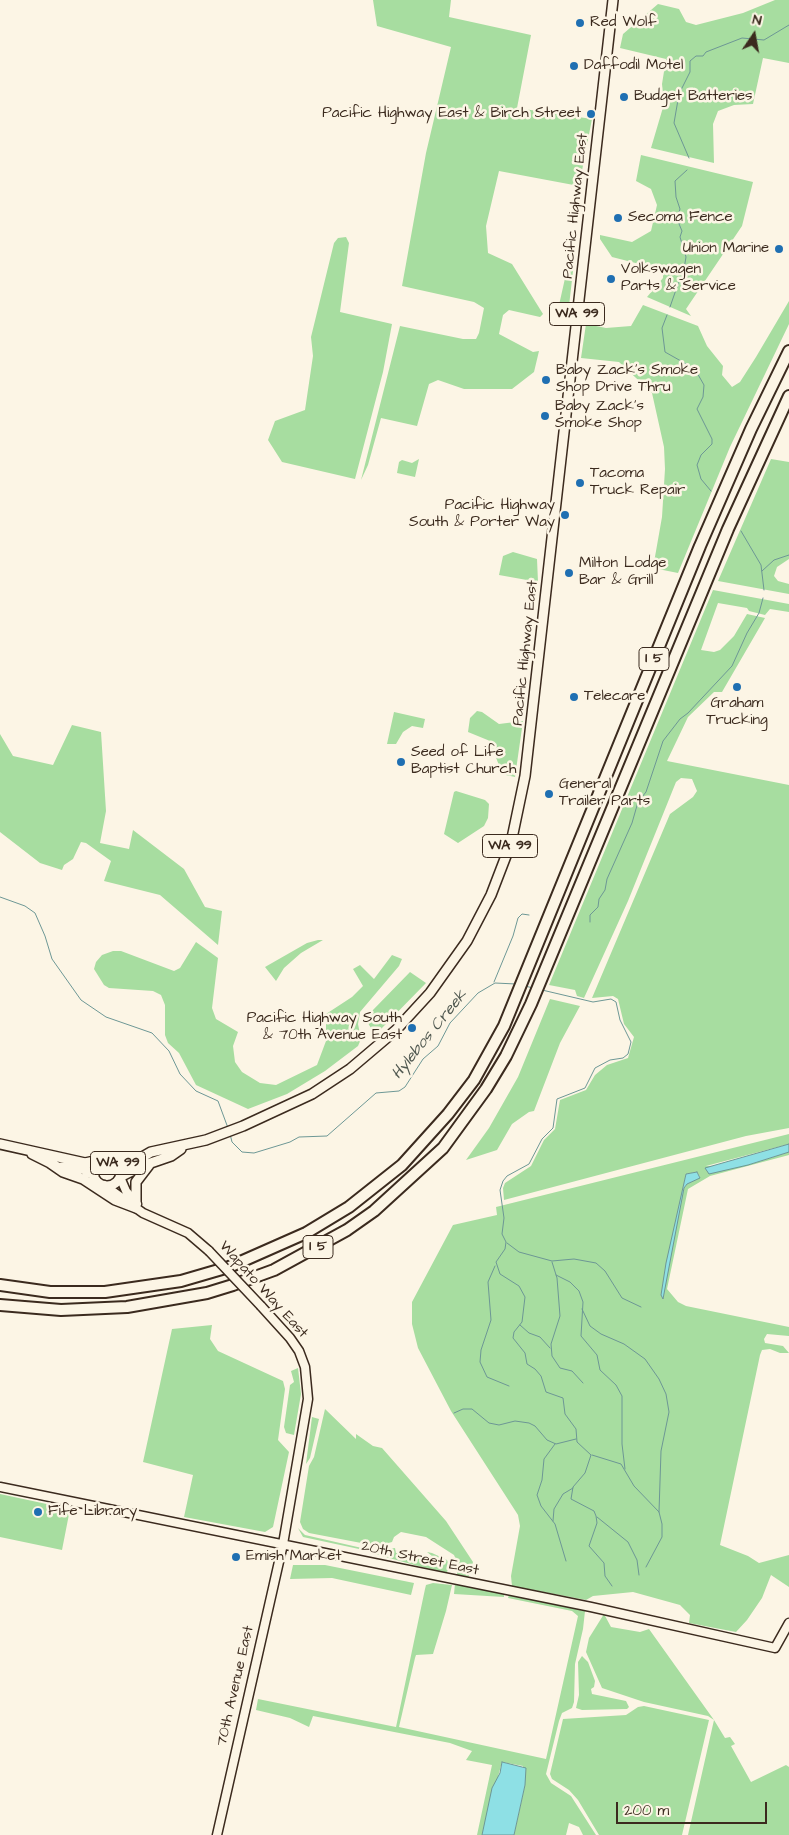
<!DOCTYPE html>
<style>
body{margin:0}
#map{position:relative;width:789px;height:1835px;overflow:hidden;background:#fcf5e5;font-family:"Architects Daughter",sans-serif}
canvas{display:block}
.north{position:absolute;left:729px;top:10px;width:50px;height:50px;-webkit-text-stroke:4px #fcf5e5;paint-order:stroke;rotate:12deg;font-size:14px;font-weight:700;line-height:20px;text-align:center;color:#3b2a1e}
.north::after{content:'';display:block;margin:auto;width:18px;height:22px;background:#3b2a1e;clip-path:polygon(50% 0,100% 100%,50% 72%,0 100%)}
.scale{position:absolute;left:616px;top:1802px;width:151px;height:22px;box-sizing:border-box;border:2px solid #3b2a1e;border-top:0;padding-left:6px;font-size:15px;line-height:18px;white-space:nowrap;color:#3b2a1e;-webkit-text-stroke:4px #fcf5e5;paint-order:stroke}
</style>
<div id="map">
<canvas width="789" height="1835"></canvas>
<div class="north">N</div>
<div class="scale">200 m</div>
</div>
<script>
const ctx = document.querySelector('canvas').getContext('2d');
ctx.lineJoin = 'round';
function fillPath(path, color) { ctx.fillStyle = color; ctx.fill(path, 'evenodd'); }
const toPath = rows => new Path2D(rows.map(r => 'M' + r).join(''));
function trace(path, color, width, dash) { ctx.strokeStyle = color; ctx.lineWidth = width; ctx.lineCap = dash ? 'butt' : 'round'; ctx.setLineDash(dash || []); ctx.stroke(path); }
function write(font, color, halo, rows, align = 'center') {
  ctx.font = font + ' "Architects Daughter",sans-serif'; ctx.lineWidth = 5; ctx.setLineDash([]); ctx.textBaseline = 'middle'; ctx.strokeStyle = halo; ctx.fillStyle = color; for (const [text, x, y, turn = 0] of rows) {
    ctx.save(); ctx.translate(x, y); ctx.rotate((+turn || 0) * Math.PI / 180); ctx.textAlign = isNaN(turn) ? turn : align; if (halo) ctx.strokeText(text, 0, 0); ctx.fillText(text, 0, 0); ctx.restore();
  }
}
const green = toPath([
 [373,0,451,0,449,17,531,35,517,108,592,119,579,186,499,171,486,226,488,253,512,264,543,314,540,317,509,310,503,315,499,334,533,352,539,351,534,372,512,389,464,389,438,380,429,384,417,426,381,418,368,465,361,480,400,326,463,339,476,339,479,333,484,308,474,302,402,286,426,153,451,47,377,26],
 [775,0,789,0,789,63,763,58,753,104,734,105,718,111,713,124,714,163,651,148,664,104,662,84,666,59,620,48,623,34,658,4,679,9,686,22,696,25,743,13],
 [641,155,753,182,742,226,686,309,691,316,647,297,663,278,663,270,612,257,600,239,600,235,632,242,651,231,657,205,651,189,636,181],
 [346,237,349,243,340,312,392,324,383,372,355,479,282,462,268,440,275,421,305,410,313,356,311,337,334,243,338,238],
 [575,254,567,323,555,323,570,256],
 [789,301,789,324,730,447,678,573,653,568,662,517,665,469,664,447,652,393,619,362,581,358,586,324,606,328,631,326,643,305,698,326,707,346,723,366,722,375,732,387,740,382,756,357],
 [419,459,415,477,397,473,399,462,402,460,412,463],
 [771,459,789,462,789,559,777,567,774,576,778,581,789,584,789,594,718,581],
 [513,552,537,559,538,582,499,575,503,556],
 [713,590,789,604,789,612,770,609,765,615,749,611,747,608,718,603,701,650,714,652,720,650,734,636,747,614,765,618,722,692,714,692,688,717,667,761,789,785,789,1128,746,1136,504,1200,503,1188,505,1183,531,1166,544,1140,555,1129,560,1100,586,1090,595,1075,607,1065,628,1058,634,1037,624,1024,618,999,613,996,592,998,670,814,693,797,697,791,692,779,681,778,676,782,628,901,584,998,577,996,575,990,549,985],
 [477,711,482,712,499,724,523,721,515,777,506,775,501,771,490,741,468,732,470,718],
 [394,712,425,719,423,728,412,726,403,732,396,744,387,744],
 [72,725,101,732,106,811,100,843,129,849,133,830,184,869,205,907,222,911,218,945,160,895,104,881,111,861,86,843,81,842,73,859,64,865,62,870,40,863,0,832,0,734,13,756,53,765],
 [456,791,485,800,489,804,488,818,484,826,458,843,444,834,454,792],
 [318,940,323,940,301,953,284,968,276,981,265,967,307,943],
 [196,942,218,958,212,1008,216,1019,238,1032,233,1046,235,1062,242,1072,260,1083,276,1085,317,1065,326,1041,326,1014,352,997,363,986,353,969,360,965,374,979,392,955,402,959,399,966,360,1012,358,1024,361,1039,358,1046,325,1071,287,1094,248,1109,196,1085,179,1053,168,1043,165,1035,165,1005,161,995,153,991,109,988,104,985,94,969,96,962,102,955,113,951,121,951,174,971,180,968],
 [410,972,426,983,381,1029,377,1031,372,1030,368,1023,372,1011],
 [550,999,580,1006,560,1043,534,1111,529,1112,512,1124,497,1150,466,1160,489,1128,518,1077],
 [789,1134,789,1144,706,1166,748,1165,789,1152,789,1155,710,1176,688,1189,667,1289,678,1302,686,1306,789,1327,789,1336,767,1334,764,1339,765,1343,783,1346,789,1353,780,1353,770,1349,762,1350,760,1355,720,1545,748,1556,759,1563,789,1555,789,1587,771,1575,762,1598,747,1620,736,1632,689,1623,690,1615,680,1605,633,1592,593,1596,586,1600,512,1586,511,1576,520,1526,518,1515,451,1411,418,1348,412,1324,412,1302,453,1225,497,1215,496,1207],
 [697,1172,700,1177,687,1184,684,1188,660,1297,686,1174],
 [212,1325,210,1339,218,1351,283,1381,285,1389,278,1440,289,1452,273,1527,265,1532,184,1517,193,1475,143,1462,172,1329],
 [298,1368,301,1394,294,1435,286,1433,284,1427,290,1385,294,1382,291,1371],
 [325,1409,356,1439,356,1434,373,1446,382,1448,446,1521,473,1562,468,1578,457,1575,458,1564,454,1555,426,1537,401,1532,394,1537,392,1542,377,1546,309,1533,303,1529,300,1522,309,1466,314,1457],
 [312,1417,319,1419,310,1458,306,1464],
 [0,1494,70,1509,62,1550,0,1537],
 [298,1528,305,1535,375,1551,395,1548,396,1553,424,1558,432,1556,427,1552,432,1553,447,1560,450,1567,447,1572,443,1573,375,1554,387,1555,303,1537],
 [293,1565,325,1565,414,1583,411,1595,332,1578,290,1579],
 [433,1583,452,1585,446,1611,433,1654,416,1655,415,1658,399,1727,546,1759,578,1616,572,1611,508,1598,509,1595,585,1611,583,1629,575,1664,574,1702,572,1708,562,1713,559,1721,546,1774,551,1783,571,1796,596,1835,583,1835,579,1827,569,1823,566,1835,514,1835,525,1785,523,1766,502,1762,484,1828,482,1835,477,1835,492,1765,466,1760,472,1751,450,1743,313,1716,309,1727,290,1718,256,1710,258,1699,396,1727,425,1589,426,1585],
 [455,1583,504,1594,504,1597,454,1594],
 [604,1614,611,1627,640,1632,649,1629,714,1720,725,1738,730,1737,735,1744,731,1746,751,1782,786,1765,789,1767,789,1835,688,1835,714,1720,708,1716,644,1702,602,1688,586,1652,589,1638],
 [582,1656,588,1662,595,1681,594,1687,591,1689,592,1694,626,1701,629,1707,627,1709,582,1710,576,1708,579,1695,578,1662],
 [644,1706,709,1720,682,1835,599,1835,578,1800,569,1790,552,1779,550,1774,563,1719,626,1715,638,1707]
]);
const water = toPath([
 [789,1144,789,1152,748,1165,709,1174,705,1168,789,1144],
 [697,1172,700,1178,687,1184,684,1188,663,1299,661,1295,666,1263,686,1174,697,1172],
 [502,1762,526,1768,525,1785,514,1835,482,1835,492,1788,500,1773,502,1762]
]);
const stream = toPath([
 [689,158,674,123,679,94,690,72,690,61,696,56,703,56,706,52,742,38,764,40,789,25],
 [670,307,678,284,683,275,686,257,680,237,682,231,677,219,680,209,676,197,675,181,687,170],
 [667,315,662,328,665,352,688,365,696,371,704,385,703,397,697,409,712,439,712,444,701,455,697,465,701,479,711,491],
 [741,531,761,565,764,590],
 [762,571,774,560,789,555],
 [0,897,25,906,35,913,45,936,52,959,81,1000,106,1017,152,1033,169,1051,180,1074,196,1091,218,1101,228,1128],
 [590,922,590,915,598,907,599,899,605,890,607,879,632,823,638,802,646,792,663,741,680,719,688,713,732,666,747,633,759,613,763,598],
 [494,982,513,936,518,918,522,914,529,915],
 [525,986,533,988],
 [542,990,593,1002,611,999,616,1002,620,1020,631,1042,628,1054,623,1058,610,1060,595,1068,585,1088,557,1099,553,1128,542,1139,529,1164,507,1176,503,1181,500,1190,504,1218,502,1234,506,1242,505,1249,496,1262,500,1274,519,1286,525,1297,522,1322,514,1332,513,1338,525,1353,527,1364,535,1369,541,1376,546,1392,563,1398,565,1414,576,1429,577,1442,591,1455,585,1473,573,1487,571,1499,594,1511,596,1516,597,1523,589,1546,604,1563,605,1576,612,1586],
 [230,1134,232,1142,242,1152,254,1153,290,1142,299,1137,327,1136,376,1093,399,1091,405,1087,423,1059,438,1046,450,1023,478,993,495,983,516,984],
 [507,1243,519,1252,552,1261,574,1259,596,1263,605,1271,622,1298,641,1307],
 [552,1262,557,1278,560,1316,551,1344,552,1356,560,1368,572,1371,583,1383],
 [495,1266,488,1282,491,1320,481,1350,480,1362,487,1377,509,1386],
 [556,1275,570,1282,579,1291,583,1302,581,1336,597,1355,600,1370,616,1385,622,1396,622,1444,625,1469],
 [582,1309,590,1326,601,1334,624,1344,645,1359,659,1379,666,1394,669,1412,661,1451,659,1512],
 [520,1325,529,1333,540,1337,550,1348],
 [454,1413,463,1409,472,1409,489,1423,499,1425,515,1421,529,1423,535,1426,547,1440,556,1444,576,1439],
 [555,1444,544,1459,542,1480,537,1495,541,1506,555,1524,566,1561],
 [592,1455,621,1464,634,1486,659,1512,662,1524,662,1537,646,1567],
 [597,1517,628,1542,637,1560,639,1575],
 [553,1521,554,1509,563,1494,573,1488]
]);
const secondary = toPath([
 [120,1177,126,1191,137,1204],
 [104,1185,143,1213,188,1233,209,1251],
 [0,1487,591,1607,775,1648,789,1623],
 [217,1835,283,1544,308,1399,305,1367,299,1351,290,1338,261,1306]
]);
const primary = toPath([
 [0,1144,85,1163,99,1160],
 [32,1154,58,1167,83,1169,94,1175],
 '93 1172a14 14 0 1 1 28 0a14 14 0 1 1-28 0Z',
 [117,1161,132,1163,151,1152,206,1140,243,1126,312,1094,350,1069,396,1030,430,993,467,941,491,895,511,843,525,776,613,0],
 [50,1163,63,1172,83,1179,115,1200,136,1208],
 [120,1177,142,1166,171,1156,181,1149],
 [136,1202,136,1182,149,1165]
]);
const highway = toPath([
 [0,1285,50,1292,105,1292,181,1281,229,1267,306,1233,349,1207,402,1165,448,1114,474,1080,504,1026,700,546,751,429,789,351],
 [0,1305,61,1310,127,1307,207,1293,233,1285,274,1270,347,1230,374,1211,443,1148,486,1089,506,1056,531,1004,728,529,789,396]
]);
const secondaryBridge = toPath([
 [209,1251,261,1306]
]);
const markers = [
 [580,23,5,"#1f6fb2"],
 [574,66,5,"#1f6fb2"],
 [624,97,5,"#1f6fb2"],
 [591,114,5,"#1f6fb2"],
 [618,218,5,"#1f6fb2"],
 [779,249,5,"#1f6fb2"],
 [611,279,5,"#1f6fb2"],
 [546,380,5,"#1f6fb2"],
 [545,416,5,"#1f6fb2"],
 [580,483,5,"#1f6fb2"],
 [565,515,5,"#1f6fb2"],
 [569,573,5,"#1f6fb2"],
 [737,687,5,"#1f6fb2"],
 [574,697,5,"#1f6fb2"],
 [401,762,5,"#1f6fb2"],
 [549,794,5,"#1f6fb2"],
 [412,1028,5,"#1f6fb2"],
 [38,1512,5,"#1f6fb2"],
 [236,1557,5,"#1f6fb2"]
];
const shields = [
 [577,314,55],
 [654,659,30],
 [510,846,55],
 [118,1163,55],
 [318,1247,30]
];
const shieldNames = [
 ["WA 99",577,314],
 ["I 5",654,659],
 ["WA 99",510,846],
 ["WA 99",118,1163],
 ["I 5",318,1247]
];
const poiNames = [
 ["Red Wolf",590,23],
 ["Daffodil Motel",584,66],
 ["Budget Batteries",634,97],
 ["Pacific Highway East & Birch Street",581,114,"right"],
 ["Secoma Fence",628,218],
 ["Union Marine",769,249,"right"],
 ["Volkswagen",621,270],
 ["Parts & Service",621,287],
 ["Baby Zack's Smoke",556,371],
 ["Shop Drive Thru",556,388],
 ["Baby Zack's",555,407],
 ["Smoke Shop",555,424],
 ["Tacoma",590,474],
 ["Truck Repair",590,491],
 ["Pacific Highway",555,506,"right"],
 ["South & Porter Way",555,523,"right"],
 ["Milton Lodge",579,564],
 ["Bar & Grill",579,581],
 ["Telecare",584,697],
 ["Graham",737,704,"center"],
 ["Trucking",737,721,"center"],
 ["Seed of Life",411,753],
 ["Baptist Church",411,770],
 ["General",559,785],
 ["Trailer Parts",559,802],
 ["Pacific Highway South",402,1019,"right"],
 ["& 70th Avenue East",402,1036,"right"],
 ["Fife Library",48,1512],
 ["Emish Market",246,1557]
];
const streetNames = [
 ["Pacific Highway East",576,206,-84],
 ["Pacific Highway East",526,653,-84],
 ["Wapato Way East",263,1290,48],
 ["20th Street East",420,1559,12],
 ["70th Avenue East",236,1686,-77]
];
const waterNames = [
 ["Hylebos Creek",430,1035,-51]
];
fillPath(green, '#a7dda0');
fillPath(water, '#8ee0e5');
trace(water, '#6d9795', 1);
trace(stream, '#6d9795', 1);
trace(secondary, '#3b2a1e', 11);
trace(primary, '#3b2a1e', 12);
trace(highway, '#3b2a1e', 14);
trace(secondary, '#fcf5e5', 8);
trace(primary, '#fcf5e5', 9);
trace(highway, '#fcf5e5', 10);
trace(secondaryBridge, '#3b2a1e', 11, []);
trace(secondaryBridge, '#fcf5e5', 8);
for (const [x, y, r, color] of markers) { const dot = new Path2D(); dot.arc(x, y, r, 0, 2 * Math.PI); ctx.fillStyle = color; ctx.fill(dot); trace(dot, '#fcf5e5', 2); }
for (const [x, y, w] of shields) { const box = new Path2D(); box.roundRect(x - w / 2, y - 11.5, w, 23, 4); ctx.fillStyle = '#fcf5e5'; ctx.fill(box); trace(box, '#3b2a1e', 1); }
write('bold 14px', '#3b2a1e', null, shieldNames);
write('15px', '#3b2a1e', '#fcf5e5', poiNames, 'left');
write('15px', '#3b2a1e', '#fcf5e5', streetNames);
write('italic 16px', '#505850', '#fcf5e5', waterNames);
</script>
